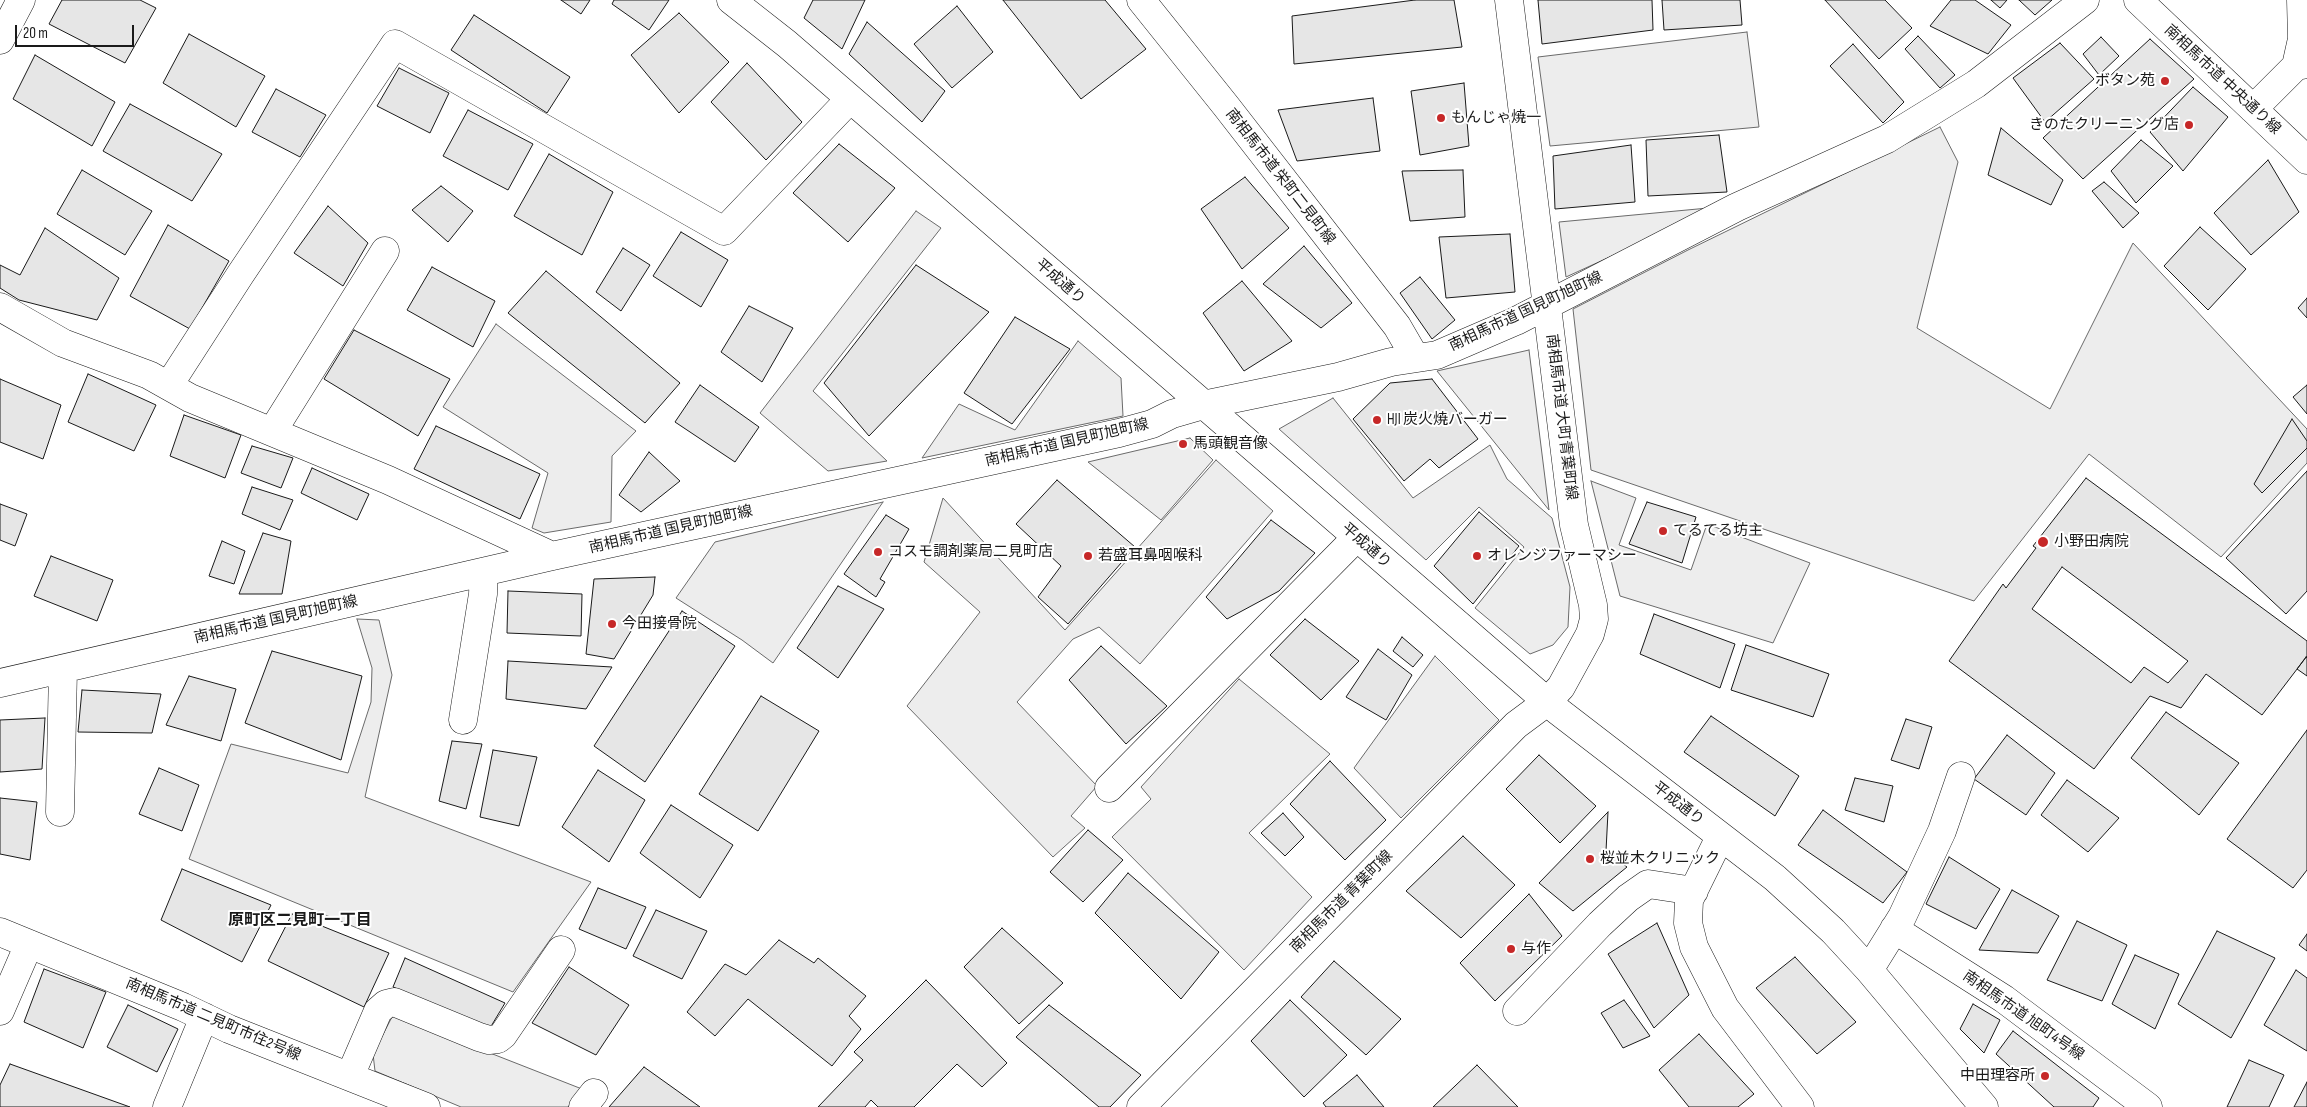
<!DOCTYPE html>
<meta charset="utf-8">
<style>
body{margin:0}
#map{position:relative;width:2307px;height:1107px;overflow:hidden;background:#fff;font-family:"Sofia Sans Condensed",sans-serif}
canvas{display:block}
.scale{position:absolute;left:15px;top:25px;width:119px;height:22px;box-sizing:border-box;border:2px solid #1a1a1a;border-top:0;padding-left:6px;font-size:15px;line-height:18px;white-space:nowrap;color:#1a1a1a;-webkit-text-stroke:4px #fff;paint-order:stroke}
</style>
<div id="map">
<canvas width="2307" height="1107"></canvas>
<div class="scale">20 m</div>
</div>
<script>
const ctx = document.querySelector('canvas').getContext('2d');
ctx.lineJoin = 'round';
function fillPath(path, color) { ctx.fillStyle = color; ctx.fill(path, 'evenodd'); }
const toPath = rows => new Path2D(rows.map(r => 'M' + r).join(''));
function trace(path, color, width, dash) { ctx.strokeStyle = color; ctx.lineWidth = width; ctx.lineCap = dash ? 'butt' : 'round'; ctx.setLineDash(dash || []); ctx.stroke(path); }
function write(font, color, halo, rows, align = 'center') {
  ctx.font = font + ' "Sofia Sans Condensed","Noto Sans JP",sans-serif'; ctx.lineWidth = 4; ctx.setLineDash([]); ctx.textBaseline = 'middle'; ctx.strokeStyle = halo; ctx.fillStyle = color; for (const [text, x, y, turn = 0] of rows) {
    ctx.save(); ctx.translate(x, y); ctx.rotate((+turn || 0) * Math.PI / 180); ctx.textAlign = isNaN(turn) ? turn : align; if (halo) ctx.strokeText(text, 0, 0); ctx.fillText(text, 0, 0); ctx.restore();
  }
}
const built = toPath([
 [1747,32,1759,127,1550,146,1538,57,1747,32],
 [1940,127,1958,162,1917,328,2050,409,2133,243,2307,429,2307,463,2221,557,2089,454,1974,601,1591,470,1573,309,1688,250,1940,127],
 [1719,207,1566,277,1559,222,1719,207],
 [916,211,941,228,813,391,887,461,828,471,760,413,916,211],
 [496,324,636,431,612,456,611,522,544,533,532,528,548,473,443,407,496,324],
 [1078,341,1121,378,1123,416,922,458,959,404,1015,430,1078,341],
 [1529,350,1549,510,1437,371,1529,350],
 [1333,398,1413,498,1490,445,1507,479,1552,518,1570,587,1568,627,1553,645,1530,654,1475,608,1524,547,1479,507,1426,560,1279,429,1333,398],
 [1190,438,1213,460,1161,520,1088,462,1190,438],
 [1216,460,1273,511,1140,664,1099,627,1073,639,1017,702,1097,786,1071,816,1085,828,1053,857,907,706,980,612,924,562,943,498,1065,630,1216,460],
 [1591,481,1636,498,1619,545,1691,570,1707,524,1810,563,1773,643,1620,596,1591,481],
 [883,502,773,663,742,640,676,598,715,542,883,502],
 [357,619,379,620,392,675,365,797,591,882,513,992,189,859,231,744,348,773,371,702,372,668,357,619],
 [1435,656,1499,720,1401,818,1354,768,1435,656],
 [1239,679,1330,754,1249,833,1312,897,1244,970,1112,837,1151,799,1141,787,1239,679],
 [393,1015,582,1089,568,1107,461,1107,375,1071,373,1054,393,1015]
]);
const building = toPath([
 [62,0,140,0,156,8,125,63,49,24,62,0],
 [561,0,590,0,581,14,561,0],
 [614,0,669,0,649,30,612,4,614,0],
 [813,0,865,0,842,49,804,18,813,0],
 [1003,0,1105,0,1146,49,1081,99,1003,0],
 [1415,0,1454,0,1462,47,1294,64,1292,16,1415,0],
 [1538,0,1652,0,1653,30,1542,44,1538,0],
 [1662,0,1740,0,1742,25,1664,30,1662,0],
 [1825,0,1885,0,1912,28,1879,59,1825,0],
 [1951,0,1975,0,2011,25,1988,54,1930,26,1951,0],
 [1991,0,2007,0,2000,8,1991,0],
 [2019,0,2052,0,2035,15,2019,0],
 [957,6,993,52,952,88,914,44,957,6],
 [679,13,729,62,679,113,631,55,679,13],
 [474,15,570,77,547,113,451,50,474,15],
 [867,22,945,91,922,122,849,54,867,22],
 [189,34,265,76,236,127,163,83,189,34],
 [1918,36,1955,75,1940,88,1905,49,1918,36],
 [2101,37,2119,56,2099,75,2083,54,2101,37],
 [2150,39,2194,79,2083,179,2043,138,2150,39],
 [2060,43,2094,79,2045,122,2013,78,2060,43],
 [1853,44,1904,102,1883,123,1830,66,1853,44],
 [35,55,115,102,92,146,13,99,35,55],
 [747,63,802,122,766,160,711,102,747,63],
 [399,68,449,93,430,133,377,106,399,68],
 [1464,83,1469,146,1420,155,1411,91,1464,83],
 [2193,87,2228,117,2183,171,2150,132,2193,87],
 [276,89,326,115,300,157,252,132,276,89],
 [1373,98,1380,151,1297,161,1278,110,1373,98],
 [130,104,222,154,192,201,103,151,130,104],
 [468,110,533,144,508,190,443,156,468,110],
 [2001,128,2063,180,2051,205,1988,175,2001,128],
 [1719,135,1727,192,1648,196,1646,140,1719,135],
 [2141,140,2173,166,2136,203,2111,171,2141,140],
 [839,144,895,188,848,242,793,193,839,144],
 [1631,145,1635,202,1555,209,1553,156,1631,145],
 [549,154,613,192,582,255,514,216,549,154],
 [2268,160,2299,212,2251,255,2214,213,2268,160],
 [82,170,152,211,125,255,57,214,82,170],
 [1463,170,1465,217,1410,221,1402,171,1463,170],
 [1245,177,1289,228,1242,269,1201,209,1245,177],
 [2104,182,2139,213,2123,228,2092,191,2104,182],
 [441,186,473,211,448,242,412,210,441,186],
 [328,206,368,243,343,286,294,253,328,206],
 [168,225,229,261,190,329,130,296,168,225],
 [2200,227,2246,269,2208,310,2164,266,2200,227],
 [45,228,119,278,97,320,19,300,0,288,0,265,20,275,45,228],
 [681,232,728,260,701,307,653,276,681,232],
 [1510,234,1515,292,1446,298,1439,237,1510,234],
 [1304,246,1352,303,1321,328,1263,284,1304,246],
 [623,248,650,265,621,311,596,292,623,248],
 [916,265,989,312,869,436,824,383,916,265],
 [432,267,495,301,473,347,407,310,432,267],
 [546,271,680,383,645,423,508,313,546,271],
 [1420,277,1455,320,1432,339,1400,293,1420,277],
 [1242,281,1292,341,1244,371,1203,313,1242,281],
 [2307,298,2307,318,2298,308,2307,298],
 [749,306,793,328,762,382,721,352,749,306],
 [1015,317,1070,349,1012,424,964,393,1015,317],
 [354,330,450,379,418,436,324,379,354,330],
 [88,374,156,405,134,451,68,422,88,374],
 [0,379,61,405,43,459,0,442,0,379],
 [1432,379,1478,439,1439,468,1430,459,1404,481,1353,419,1390,383,1432,379],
 [700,385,759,427,735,462,675,422,700,385],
 [2307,385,2307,414,2293,397,2307,385],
 [184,415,241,435,225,478,170,456,184,415],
 [2292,419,2307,441,2307,448,2262,493,2254,484,2292,419],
 [436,426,540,474,520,519,414,469,436,426],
 [252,446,293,458,281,488,241,473,252,446],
 [649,452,680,481,641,512,619,495,649,452],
 [312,468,369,494,357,520,301,493,312,468],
 [2307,471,2307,591,2286,614,2226,558,2307,471],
 [2086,478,2307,641,2307,656,2262,715,2206,674,2181,708,2150,696,2094,769,1949,661,2003,584,2006,588,2036,548,2033,546,2086,478],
 [2062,567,2188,661,2168,683,2144,667,2131,683,2032,609,2062,567],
 [1057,480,1135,547,1068,624,1038,597,1061,566,1016,524,1057,480],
 [252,487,293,500,280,530,242,514,252,487],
 [1647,502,1696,517,1682,563,1629,544,1647,502],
 [0,504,27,514,15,546,0,540,0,504],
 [1479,512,1519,546,1473,604,1434,566,1479,512],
 [886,515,909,529,880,579,885,582,876,597,844,574,886,515],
 [1271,520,1315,553,1279,591,1227,619,1206,597,1271,520],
 [263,533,291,541,282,594,239,594,263,533],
 [222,541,245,551,234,584,209,576,222,541],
 [51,556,113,580,97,621,34,596,51,556],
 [655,577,653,595,614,659,586,654,594,579,655,577],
 [838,586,884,609,838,678,797,648,838,586],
 [508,591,582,594,581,636,507,633,508,591],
 [682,611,735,646,645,782,594,746,682,611],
 [1654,614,1735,644,1720,688,1640,654,1654,614],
 [1305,619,1359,661,1321,700,1270,655,1305,619],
 [1402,637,1423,655,1413,667,1393,651,1402,637],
 [1746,645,1829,674,1813,717,1731,690,1746,645],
 [1101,646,1167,706,1126,744,1069,680,1101,646],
 [1378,649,1412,675,1386,720,1346,697,1378,649],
 [272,651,362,676,341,760,245,723,272,651],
 [2306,657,2307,658,2307,676,2297,669,2306,657],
 [508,661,612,667,586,709,506,699,508,661],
 [189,676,236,689,221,741,166,725,189,676],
 [82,690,161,694,152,733,78,732,82,690],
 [761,696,819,731,758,831,699,794,761,696],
 [2166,712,2239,763,2199,815,2131,758,2166,712],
 [1711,716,1799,776,1775,816,1684,752,1711,716],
 [45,718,42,769,0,772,0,720,45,718],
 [1906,719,1932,727,1919,769,1891,760,1906,719],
 [2307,730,2307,870,2293,888,2227,839,2307,730],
 [2007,735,2055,773,2026,815,1974,779,2007,735],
 [452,741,482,744,466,809,439,801,452,741],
 [493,750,537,757,519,826,480,817,493,750],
 [1539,755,1596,806,1560,843,1506,789,1539,755],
 [1330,761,1386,820,1345,860,1290,804,1330,761],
 [159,768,199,785,182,831,139,814,159,768],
 [598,770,645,800,609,862,562,827,598,770],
 [1855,778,1893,786,1884,822,1845,810,1855,778],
 [2067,780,2119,818,2088,852,2041,815,2067,780],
 [0,798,37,802,30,860,0,854,0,798],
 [671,805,733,845,700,898,640,853,671,805],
 [1823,810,1907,872,1883,903,1798,845,1823,810],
 [1608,812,1606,851,1627,867,1573,911,1539,883,1608,812],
 [1283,813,1304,837,1285,856,1261,833,1283,813],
 [1088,830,1123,860,1083,902,1050,872,1088,830],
 [1463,836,1515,885,1461,938,1406,891,1463,836],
 [1949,857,2000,889,1976,929,1926,904,1949,857],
 [182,869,271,905,242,962,161,920,182,869],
 [1128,873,1219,952,1181,999,1095,913,1128,873],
 [598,888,646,907,626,949,579,929,598,888],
 [2012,890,2059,916,2038,953,1979,950,2012,890],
 [1529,894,1562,936,1495,1001,1460,963,1529,894],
 [656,910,707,931,682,979,633,956,656,910],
 [292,914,389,953,364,1007,268,961,292,914],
 [2077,921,2127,945,2102,1001,2047,980,2077,921],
 [1657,923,1689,995,1654,1028,1608,954,1657,923],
 [1002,928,1063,983,1019,1024,964,967,1002,928],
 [2217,931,2275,958,2231,1038,2178,1004,2217,931],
 [2307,934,2307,951,2299,945,2307,934],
 [779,940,814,963,818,958,866,996,849,1016,861,1029,832,1066,748,999,715,1036,687,1012,725,964,746,975,779,940],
 [2135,955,2179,974,2155,1029,2112,1004,2135,955],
 [1795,957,1856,1022,1817,1054,1756,988,1795,957],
 [405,958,505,1003,490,1028,393,987,405,958],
 [1334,961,1401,1019,1366,1055,1301,997,1334,961],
 [569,967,629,1005,596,1055,532,1023,569,967],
 [44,969,106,992,83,1048,24,1022,44,969],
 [2296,970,2307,978,2307,1051,2264,1025,2296,970],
 [926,980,1007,1063,982,1087,957,1064,914,1107,878,1107,871,1100,865,1107,818,1107,863,1060,854,1052,926,980],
 [1290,1000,1347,1055,1304,1097,1251,1041,1290,1000],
 [1624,1000,1650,1036,1623,1048,1601,1013,1624,1000],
 [1973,1004,2000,1020,1984,1053,1960,1029,1973,1004],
 [128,1005,178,1029,157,1072,107,1047,128,1005],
 [1049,1005,1141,1075,1110,1107,1099,1107,1016,1037,1049,1005],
 [2013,1031,2099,1098,2093,1107,2054,1107,1996,1054,2013,1031],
 [1699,1034,1754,1094,1738,1107,1689,1107,1659,1070,1699,1034],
 [2249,1060,2284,1075,2269,1107,2227,1107,2249,1060],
 [10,1064,130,1107,0,1107,0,1085,10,1064],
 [1477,1065,1518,1107,1433,1107,1477,1065],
 [644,1067,700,1107,609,1107,644,1067],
 [1357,1075,1384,1107,1326,1107,1323,1103,1357,1075],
 [2307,1082,2307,1107,2294,1107,2307,1082]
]);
const minor = toPath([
 [731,0,787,44,1558,711,1775,878,1833,931,1869,970,1984,1107],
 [1141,0,1226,106,1397,326,1415,357],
 [2138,0,2307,160],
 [0,40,21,0],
 [2296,66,2302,39,2301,0],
 [2253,109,2296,66,2307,64],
 [0,307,63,343,149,375,190,398,388,480,552,556],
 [169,385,240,275,395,44,724,231,850,99],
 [272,432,385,251],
 [0,683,552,556,1119,433,1152,424,1172,414,1203,405,1338,377,1391,362,1437,355,1516,321,1737,207,1887,139,1976,84,2085,0],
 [463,720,483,594,484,572],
 [1109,788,1356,538],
 [60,812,63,669],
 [1720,837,1689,900,1688,923,1694,947,1725,1008,1800,1107],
 [1894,929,2004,999,2148,1107],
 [0,932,183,1007,229,1029,426,1107],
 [1869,970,1902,917,1942,831,1961,776],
 [0,1011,29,944],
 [1517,1011,1600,924,1628,898,1648,884,1694,891],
 [350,1076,378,1011,386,1004,394,1002,479,1037,489,1040,498,1039,503,1035,561,950],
 [167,1107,204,1017],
 [583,1107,594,1093],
 [1141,1107,1516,725,1547,702,1561,687,1590,634,1594,619,1593,605,1574,525,1509,0]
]);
const markers = [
 [2165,81,5,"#c62828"],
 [1441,118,5,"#c62828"],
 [2189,125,5,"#c62828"],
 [1377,420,5,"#c62828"],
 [1183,444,5,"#c62828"],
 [1663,531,5,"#c62828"],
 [2043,542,6,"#c62828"],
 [878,552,5,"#c62828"],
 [1088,556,5,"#c62828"],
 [1477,556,5,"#c62828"],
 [612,624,5,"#c62828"],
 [1590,859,5,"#c62828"],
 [1511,949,5,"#c62828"],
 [2045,1076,5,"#c62828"]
];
const streetNames = [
 ["南相馬市道 中央通り線",2222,80,43],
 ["南相馬市道 栄町二見町線",1280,177,52],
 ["平成通り",1060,282,41],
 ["南相馬市道 国見町旭町線",1526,312,-25],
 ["南相馬市道 大町青葉町線",1561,417,83],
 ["南相馬市道 国見町旭町線",1067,443,-13],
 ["南相馬市道 国見町旭町線",671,530,-13],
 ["平成通り",1366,546,41],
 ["南相馬市道 国見町旭町線",276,620,-13],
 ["平成通り",1678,804,38],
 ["南相馬市道 青葉町線",1342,902,-45],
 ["南相馬市道 旭町4号線",2023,1016,35],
 ["南相馬市道 二見町市住2号線",213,1020,23]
];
const poiNames = [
 ["ボタン苑",2155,81,"right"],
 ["もんじゃ焼一",1451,118],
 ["きのたクリーニング店",2179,125,"right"],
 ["HJI 炭火焼バーガー",1387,420],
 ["馬頭観音像",1193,444],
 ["てるてる坊主",1673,531],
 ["小野田病院",2054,542],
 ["コスモ調剤薬局二見町店",888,552],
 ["若盛耳鼻咽喉科",1098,556],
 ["オレンジファーマシー",1487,556],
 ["今田接骨院",622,624],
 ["桜並木クリニック",1600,859],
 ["与作",1521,949],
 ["中田理容所",2035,1076,"right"]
];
const neighbourhoodNames = [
 ["原町区二見町一丁目",300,921]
];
fillPath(built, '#ededed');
trace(built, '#6a6a6a', 1);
fillPath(building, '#e6e6e6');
trace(building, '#1a1a1a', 1);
trace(minor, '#1a1a1a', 29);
trace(minor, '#fff', 28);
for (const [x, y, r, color] of markers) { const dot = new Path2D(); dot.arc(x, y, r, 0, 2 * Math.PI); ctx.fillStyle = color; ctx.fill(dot); trace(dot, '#fff', 2); }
write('15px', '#1a1a1a', '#fff', streetNames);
write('15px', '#1a1a1a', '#fff', poiNames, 'left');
write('bold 16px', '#1a1a1a', '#fff', neighbourhoodNames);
</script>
